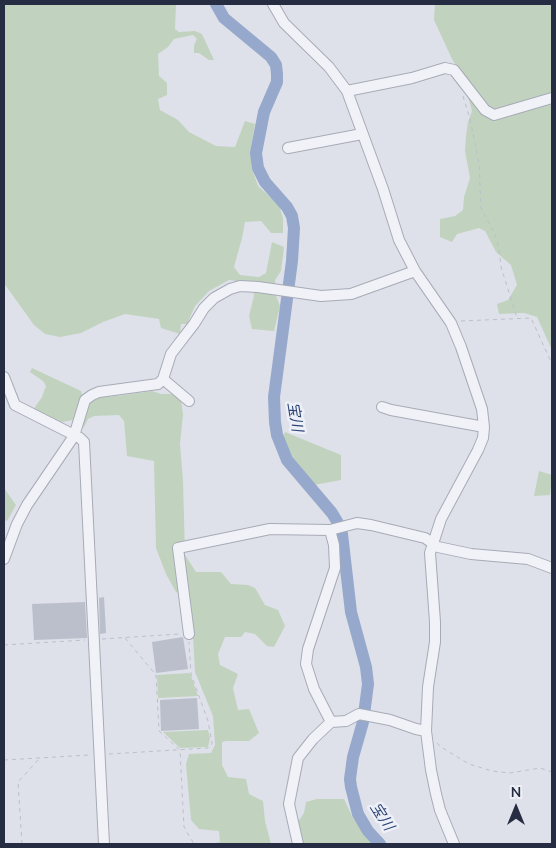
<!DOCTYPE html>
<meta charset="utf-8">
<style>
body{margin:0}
#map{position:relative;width:556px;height:848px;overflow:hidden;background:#dee1e9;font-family:"Nunito Sans",sans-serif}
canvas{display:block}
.frame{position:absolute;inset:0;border:5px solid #262c41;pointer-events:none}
.north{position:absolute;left:491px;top:783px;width:50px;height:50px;-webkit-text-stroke:4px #edf0f6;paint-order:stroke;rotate:0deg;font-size:14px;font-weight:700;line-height:20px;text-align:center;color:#262c41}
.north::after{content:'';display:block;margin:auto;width:18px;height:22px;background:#262c41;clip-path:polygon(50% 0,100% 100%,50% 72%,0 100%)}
</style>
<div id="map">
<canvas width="556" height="848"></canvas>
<div class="frame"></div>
<div class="north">N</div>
</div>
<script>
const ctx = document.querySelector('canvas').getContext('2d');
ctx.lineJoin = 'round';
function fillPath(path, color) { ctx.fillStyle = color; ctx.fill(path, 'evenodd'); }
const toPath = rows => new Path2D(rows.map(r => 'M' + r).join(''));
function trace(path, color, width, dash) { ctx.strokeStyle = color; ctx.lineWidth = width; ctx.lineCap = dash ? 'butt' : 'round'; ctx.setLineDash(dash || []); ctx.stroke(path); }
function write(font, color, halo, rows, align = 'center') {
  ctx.font = font + ' "Nunito Sans","Noto Sans JP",sans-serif'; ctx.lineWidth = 5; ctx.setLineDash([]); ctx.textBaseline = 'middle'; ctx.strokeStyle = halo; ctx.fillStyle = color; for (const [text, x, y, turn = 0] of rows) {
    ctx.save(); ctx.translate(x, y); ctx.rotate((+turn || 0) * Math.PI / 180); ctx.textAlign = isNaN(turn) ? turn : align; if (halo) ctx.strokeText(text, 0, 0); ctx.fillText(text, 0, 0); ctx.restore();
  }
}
const green = toPath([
 [4,4,176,4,175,29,179,32,195,31,202,34,214,60,209,60,199,53,194,53,194,45,197,39,193,35,174,39,168,47,158,54,159,76,167,83,167,95,158,99,160,110,178,120,189,132,216,146,235,147,245,121,255,124,251,148,252,169,258,186,279,205,283,218,283,233,271,233,261,221,245,222,242,238,234,267,240,275,259,277,266,273,272,242,284,247,281,271,275,280,276,296,280,306,274,331,252,329,249,316,254,296,252,283,229,280,209,291,195,306,187,324,181,324,180,334,161,328,159,319,125,314,103,322,81,333,60,337,45,334,34,325,6,286,4,285],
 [435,4,552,4,552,350,537,317,524,313,499,314,497,304,508,300,517,285,511,265,496,252,485,231,479,228,457,234,452,242,440,237,440,219,455,216,463,210,464,197,470,178,465,151,466,136,468,122,472,111,469,100,462,85,462,75,452,59,434,20],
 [32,368,81,391,83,398,117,396,152,391,161,394,174,394,181,400,183,415,180,444,183,481,185,555,196,572,221,572,231,584,248,585,255,588,265,605,278,610,285,626,274,647,267,646,255,634,245,632,241,637,225,637,218,654,220,665,238,674,233,688,238,710,249,709,259,733,249,741,226,741,222,742,222,765,228,777,246,779,249,794,263,801,265,821,271,844,210,844,220,842,219,831,199,829,191,820,186,764,189,754,211,753,215,745,213,716,195,672,193,636,187,597,176,592,166,574,156,548,154,461,127,456,124,421,119,415,94,416,88,419,84,427,80,427,79,423,73,420,62,422,33,410,42,397,46,386,43,381,30,372],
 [285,432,341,455,341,480,314,485,290,455,283,437],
 [539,471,552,475,550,495,534,496],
 [4,488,16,505,7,521,4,520],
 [190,673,198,696,158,698,157,675],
 [208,730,210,738,208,747,180,748,163,732],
 [317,799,344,799,353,818,372,844,300,844,296,825,304,813,306,802]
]);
const river = toPath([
 [216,4,224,18,271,57,276,65,277,74,277,82,264,112,256,153,258,168,265,182,287,207,292,216,294,228,292,261,274,397,275,422,277,435,287,460,332,513,338,523,342,534,351,612,366,667,368,684,363,722,353,757,350,779,351,787,358,814,368,831,380,844]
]);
const building = toPath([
 [104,597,106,633,100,634,99,598],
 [85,602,87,638,34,640,32,604],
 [183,637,188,669,156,673,152,642],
 [197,698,199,729,161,731,160,700]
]);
const path = toPath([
 [463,96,470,119,479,163,481,208,495,234,499,249,501,267,517,318],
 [461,321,531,318,552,364],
 [125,638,156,675,159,731,180,750,184,827,194,844],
 [102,639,180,634],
 [4,645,85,640],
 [437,743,441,747,469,764,492,771,510,773,540,768,552,772],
 [109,754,208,748,211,746,212,743,208,721,191,674,189,642],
 [4,760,90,755],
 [22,844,18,782,39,759]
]);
const minor = toPath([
 [273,4,284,23,329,67,347,91,383,189,399,240,415,271,451,323,461,347,482,409,484,427,483,438,478,450,441,519,430,553,435,622,435,642,428,687,426,731,431,770,436,794,440,810,454,844],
 [347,91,412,78,445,68,454,70,485,110,494,115,552,98],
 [288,148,362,134],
 [4,377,15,405,80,438,84,442,104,844],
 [163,379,189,401],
 [382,407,391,410,484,427],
 [330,530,334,545,335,568,308,649,306,664,314,689,331,722],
 [4,559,17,524,27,505,74,436,85,400,92,395,99,392,158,384,163,379,171,354,177,346,194,324,204,308,214,298,230,289,240,286,258,287,321,296,351,294,415,271],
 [189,634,178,548,270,529,330,530,357,523,371,525,425,538,438,547,471,554,528,559,552,568],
 [298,844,289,804,298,758,313,739,331,722,346,721,359,714,390,720,416,729,426,731]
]);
const waterNames = [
 ["宝川",294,417,81],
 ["宝川",381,817,57]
];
fillPath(green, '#c1d3be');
trace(river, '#96a8cc', 12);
fillPath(building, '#bbbfcc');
trace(minor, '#a7abb7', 12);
trace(path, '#bcbfc8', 1, [4, 4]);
trace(minor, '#f1f2f7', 10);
write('italic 15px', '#2d4478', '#edf0f6', waterNames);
</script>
